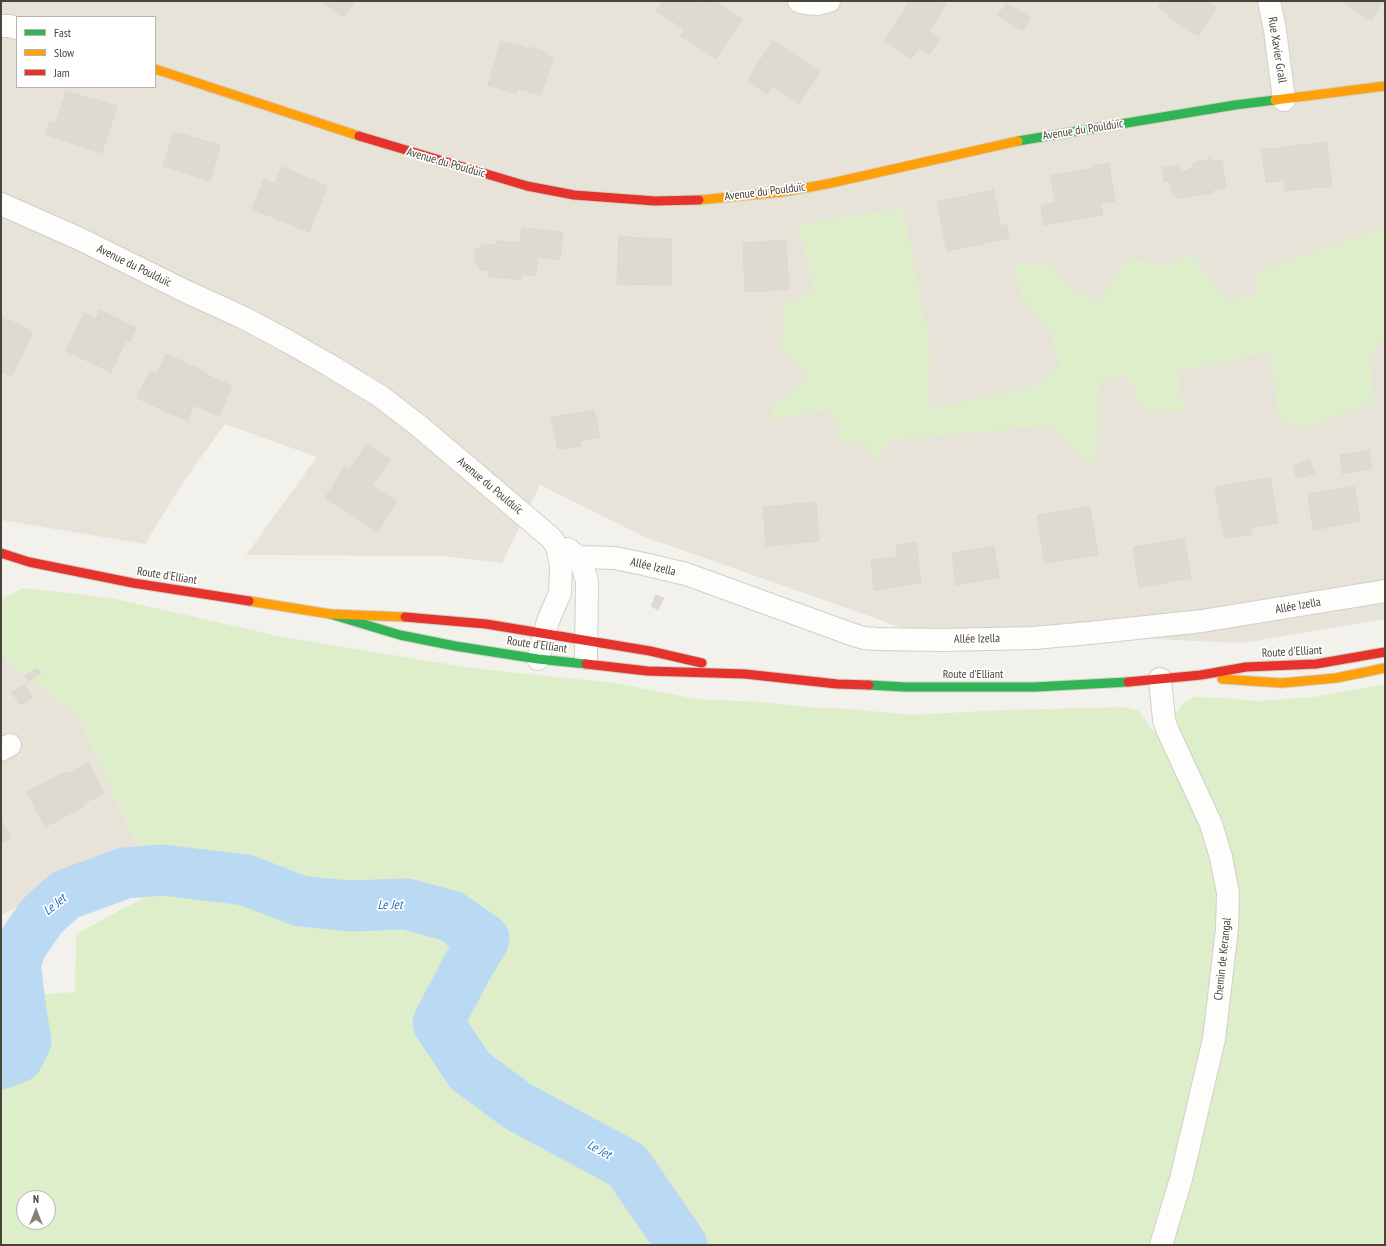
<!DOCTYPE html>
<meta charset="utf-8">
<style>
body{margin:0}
#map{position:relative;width:1386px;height:1246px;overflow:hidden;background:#f3f1ec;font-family:"PT Sans Narrow",sans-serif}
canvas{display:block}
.frame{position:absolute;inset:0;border:2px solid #4a4337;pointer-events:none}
.legend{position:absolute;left:16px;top:16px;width:140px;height:72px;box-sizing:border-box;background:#fff;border:1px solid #b7b4af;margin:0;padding:5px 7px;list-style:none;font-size:12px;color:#4a4337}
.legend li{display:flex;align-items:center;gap:8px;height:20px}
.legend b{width:20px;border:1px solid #b7b4af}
.north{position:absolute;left:16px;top:1190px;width:40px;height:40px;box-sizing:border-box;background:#fff;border:1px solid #b7b4af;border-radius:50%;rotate:0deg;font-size:11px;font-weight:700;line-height:16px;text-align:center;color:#4a4337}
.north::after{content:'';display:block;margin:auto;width:14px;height:18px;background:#858076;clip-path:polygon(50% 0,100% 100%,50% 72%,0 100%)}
</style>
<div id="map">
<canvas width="1386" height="1246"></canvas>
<div class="frame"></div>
<ul class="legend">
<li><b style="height:5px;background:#30b455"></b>Fast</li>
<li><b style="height:5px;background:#ff9f0a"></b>Slow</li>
<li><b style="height:5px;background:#e5322d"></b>Jam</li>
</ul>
<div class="north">N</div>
</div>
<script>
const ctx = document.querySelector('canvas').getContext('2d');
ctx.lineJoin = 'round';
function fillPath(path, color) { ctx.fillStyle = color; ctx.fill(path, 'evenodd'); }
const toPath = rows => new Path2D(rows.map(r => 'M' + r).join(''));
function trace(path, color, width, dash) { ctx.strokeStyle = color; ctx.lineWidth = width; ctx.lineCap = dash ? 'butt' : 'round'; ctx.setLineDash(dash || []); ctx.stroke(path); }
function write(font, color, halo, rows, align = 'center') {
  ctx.font = font + ' "PT Sans Narrow",sans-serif'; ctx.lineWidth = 3.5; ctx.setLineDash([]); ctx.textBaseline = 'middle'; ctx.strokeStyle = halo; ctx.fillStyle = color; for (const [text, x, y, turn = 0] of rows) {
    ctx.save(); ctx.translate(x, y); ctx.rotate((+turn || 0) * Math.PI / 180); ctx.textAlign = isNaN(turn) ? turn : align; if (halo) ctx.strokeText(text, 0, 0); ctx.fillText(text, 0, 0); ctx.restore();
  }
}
const residential = toPath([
 [1,1,1385,1,1385,619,1243,643,903,628,645,537,540,485,502,563,443,556,246,555,317,457,225,424,184,481,145,544,1,520],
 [17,17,155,17,155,87,17,87],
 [1,655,78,716,139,850,1,915]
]);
const green = toPath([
 [903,208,930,346,929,409,1030,388,1060,367,1049,329,1020,294,1015,264,1050,264,1068,287,1101,303,1127,257,1169,266,1191,254,1227,300,1254,295,1257,273,1311,252,1385,227,1385,337,1369,357,1375,402,1303,428,1279,421,1270,352,1188,370,1178,369,1184,411,1144,411,1126,374,1099,382,1096,467,1048,426,895,440,875,459,865,444,838,441,839,426,827,411,768,419,777,402,809,379,781,347,784,304,814,291,798,224],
 [23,588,111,598,283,637,472,668,614,683,672,694,695,699,762,702,805,707,852,709,909,715,1003,710,1124,707,1139,711,1154,732,1175,730,1175,715,1184,703,1194,697,1225,698,1257,701,1314,697,1385,684,1385,1245,1,1245,1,995,9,997,75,992,76,934,143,898,139,850,78,716,1,655,1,602,5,597],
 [24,1198,48,1198,48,1222,24,1222]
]);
const river = toPath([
 [1,1064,18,1057,26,1041,20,1004,15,962,23,943,42,916,65,895,125,873,162,870,246,880,300,901,350,906,406,904,451,916,484,939,465,971,438,1023,470,1071,519,1107,627,1165,682,1245]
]);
const building = toPath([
 [320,1,339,1,333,10,320,1],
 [339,1,355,1,344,17,333,10,339,1],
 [663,1,703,1,685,29,656,11,663,1],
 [703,1,714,1,742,19,716,59,680,36,703,1],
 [910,1,941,1,946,4,929,31,940,38,931,52,893,27,910,1],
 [1162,1,1206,1,1217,8,1198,36,1168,16,1170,14,1158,7,1162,1],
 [1340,1,1382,1,1371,20,1340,1],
 [1007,3,1030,18,1022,31,998,15,1007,3],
 [893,27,931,52,929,54,919,48,911,59,884,41,893,27],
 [501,41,528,49,529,47,545,52,545,54,553,57,541,95,517,88,516,93,488,85,501,41],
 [773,41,820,72,799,104,773,86,767,94,747,81,773,41],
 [66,91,117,106,102,153,46,135,50,121,56,123,66,91],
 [174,132,220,145,210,181,163,166,174,132],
 [1326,142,1332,186,1285,191,1285,180,1266,183,1262,150,1326,142],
 [1210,159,1213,161,1222,160,1226,188,1212,190,1213,193,1178,198,1172,193,1170,181,1164,181,1162,168,1176,166,1183,171,1189,170,1195,162,1210,159],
 [1109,163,1115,201,1100,204,1103,215,1044,225,1041,206,1056,203,1050,176,1093,168,1092,166,1109,163],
 [282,167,327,186,309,232,252,209,264,179,275,184,282,167],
 [993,190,1001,226,1006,225,1009,238,947,251,937,202,993,190],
 [522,228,535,229,534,234,521,233,522,228],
 [535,229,563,232,560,260,538,257,536,275,522,274,520,280,488,276,489,271,480,270,475,260,476,250,483,244,496,245,496,241,519,243,521,233,534,234,535,229],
 [619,237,671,239,671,285,617,284,619,237],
 [786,240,789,289,745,292,743,243,786,240],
 [100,310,112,316,108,325,96,318,100,310],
 [84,313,108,325,112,316,136,328,130,342,126,340,111,372,66,351,84,313],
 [1,316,33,332,12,376,1,371,1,316],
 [166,354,207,373,207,375,232,386,219,416,194,405,187,421,137,398,150,371,157,374,166,354],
 [594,410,600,437,579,441,581,446,558,449,551,417,594,410],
 [367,444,390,459,372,486,397,502,377,532,325,498,345,467,349,470,367,444],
 [1369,450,1372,468,1343,474,1340,455,1369,450],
 [1309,460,1314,473,1297,478,1293,466,1309,460],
 [1270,478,1278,523,1251,527,1251,534,1225,538,1222,522,1221,522,1215,487,1270,478],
 [1354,487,1360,521,1313,530,1308,494,1354,487],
 [816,502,819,541,766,546,763,507,816,502],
 [1090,507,1098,555,1045,563,1037,515,1090,507],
 [1184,539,1191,578,1139,587,1133,547,1184,539],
 [916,542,921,583,874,590,871,560,898,557,896,545,916,542],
 [994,546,999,578,956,585,952,553,994,546],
 [656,595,664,598,658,610,651,606,656,595],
 [37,668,41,673,38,675,34,670,37,668],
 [34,670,38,675,29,681,25,676,34,670],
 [25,685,32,698,20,705,12,692,25,685],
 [89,763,104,794,82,804,83,807,45,827,27,792,65,772,67,774,89,763],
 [1,820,11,838,1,844,1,820]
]);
const street = toPath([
 [799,1,805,3,818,4,829,1],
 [1269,1,1275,30,1284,100],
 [1,26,9,26,17,28],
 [1,204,80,239,185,291,244,318,289,342,329,365,380,396,419,426,537,526,551,538,557,546,561,566,560,593,548,621,538,659],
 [568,549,578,557,582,565,587,581,586,658],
 [578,557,615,558,644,564,686,574,851,634,864,638,877,639,942,640,1034,638,1090,633,1202,621,1385,591],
 [1160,679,1164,720,1167,729,1211,824,1221,857,1228,893,1227,929,1214,1039,1181,1179,1161,1245],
 [1,750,10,745]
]);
const fast = toPath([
 [1018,141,1235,105,1275,100],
 [330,614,400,635,455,646,538,659,586,664],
 [869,685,905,687,1035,687,1128,682]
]);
const slow = toPath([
 [155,69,359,136],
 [1275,100,1385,86],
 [699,200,782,192,827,184,1018,141],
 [249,601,330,614,405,617],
 [1222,679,1282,683,1336,678,1385,668]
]);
const jam = toPath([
 [359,136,527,186,574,195,655,201,699,200],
 [1,553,29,562,133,583,249,601],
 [405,617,486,624,650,651,702,663],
 [586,664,647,671,745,674,837,684,869,685],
 [1128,682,1201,675,1246,667,1316,664,1385,652]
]);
const streetNames = [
 ["Rue Xavier Grall",1277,50,81],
 ["Avenue du Poulduïc",1083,130,-9],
 ["Avenue du Poulduïc",446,163,16],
 ["Avenue du Poulduïc",765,192,-7],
 ["Avenue du Poulduïc",134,266,26],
 ["Avenue du Poulduïc",490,486,40],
 ["Allée Izella",653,567,13],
 ["Route d'Elliant",167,576,9],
 ["Allée Izella",1298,606,-10],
 ["Allée Izella",977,639,-1],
 ["Route d'Elliant",537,645,8],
 ["Route d'Elliant",1292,652,-3],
 ["Route d'Elliant",973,675],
 ["Chemin de Kerangal",1223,959,-84]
];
const waterNames = [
 ["Le Jet",55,905,-39],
 ["Le Jet",390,905],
 ["Le Jet",599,1150,29]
];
fillPath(residential, '#e7e3d9');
fillPath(green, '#dfeeca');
trace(river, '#bad9f3', 51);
fillPath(building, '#dddad4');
trace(building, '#dbd8d2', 1);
trace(street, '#d1cfc9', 24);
trace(fast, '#d3cfc3', 11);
trace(slow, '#d3cfc3', 11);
trace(jam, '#d3cfc3', 11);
trace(street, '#fdfdfc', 22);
trace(fast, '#30b455', 9);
trace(slow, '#ff9f0a', 9);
trace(jam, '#e5322d', 9);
write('12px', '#4a4337', '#fff', streetNames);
write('italic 13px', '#2777bf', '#fff', waterNames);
</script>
